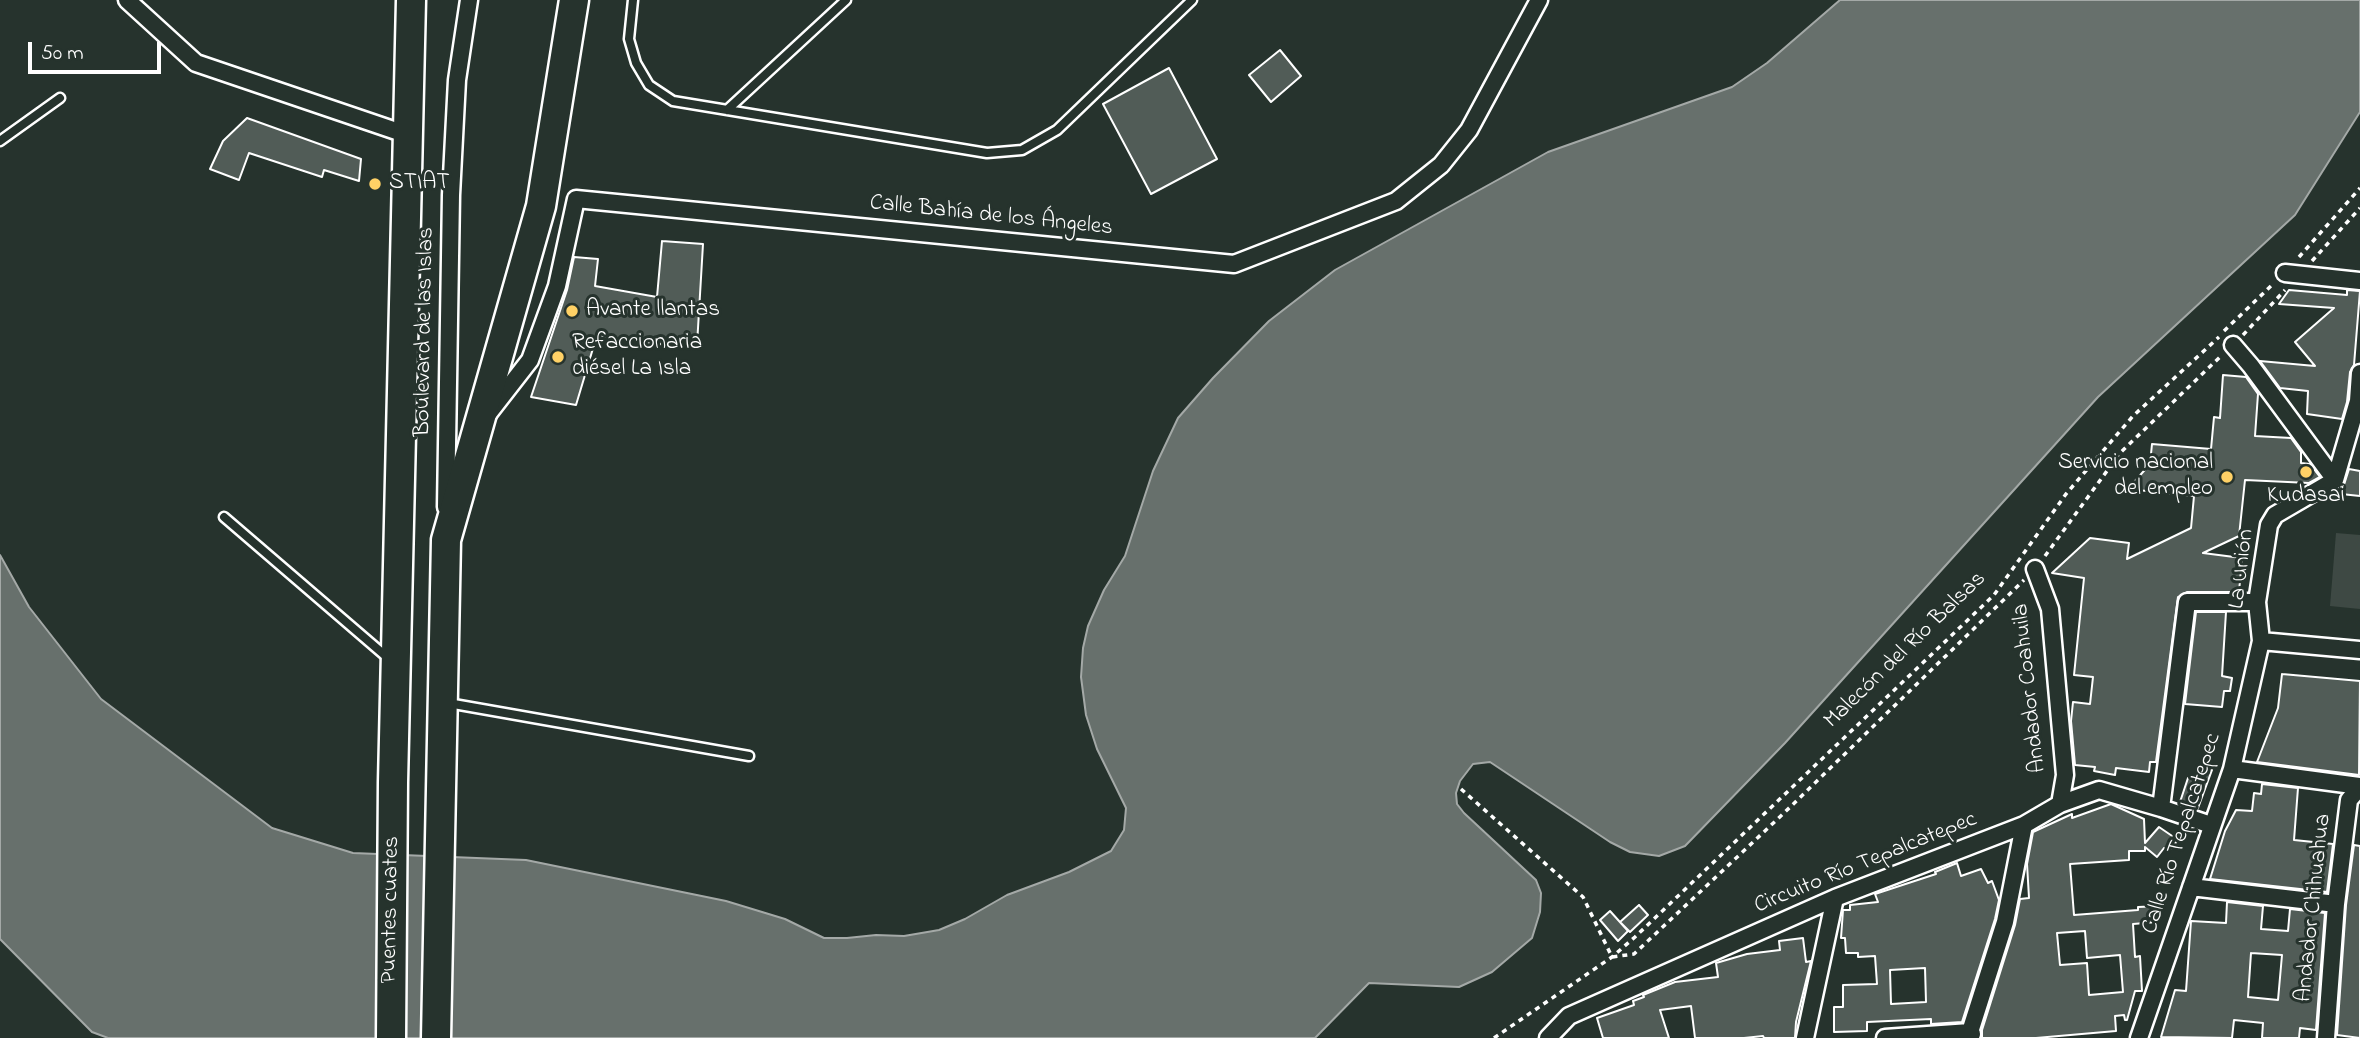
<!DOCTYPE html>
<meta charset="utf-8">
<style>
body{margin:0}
#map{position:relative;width:2360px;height:1038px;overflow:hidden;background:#26332d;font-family:"Indie Flower",sans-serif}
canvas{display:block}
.scale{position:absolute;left:28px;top:42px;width:133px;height:32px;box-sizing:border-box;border:4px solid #fff;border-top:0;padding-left:9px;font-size:21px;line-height:24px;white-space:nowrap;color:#fff;-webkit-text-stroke:5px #26332d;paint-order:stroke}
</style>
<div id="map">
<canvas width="2360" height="1038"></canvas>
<div class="scale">50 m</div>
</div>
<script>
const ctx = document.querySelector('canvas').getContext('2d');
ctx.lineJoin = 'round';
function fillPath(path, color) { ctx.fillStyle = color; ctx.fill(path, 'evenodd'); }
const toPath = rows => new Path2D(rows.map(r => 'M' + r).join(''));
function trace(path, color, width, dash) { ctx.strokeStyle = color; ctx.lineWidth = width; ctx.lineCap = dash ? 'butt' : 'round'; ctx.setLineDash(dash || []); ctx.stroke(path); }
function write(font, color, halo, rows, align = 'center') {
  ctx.font = font + ' "Indie Flower",sans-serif'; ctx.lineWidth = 6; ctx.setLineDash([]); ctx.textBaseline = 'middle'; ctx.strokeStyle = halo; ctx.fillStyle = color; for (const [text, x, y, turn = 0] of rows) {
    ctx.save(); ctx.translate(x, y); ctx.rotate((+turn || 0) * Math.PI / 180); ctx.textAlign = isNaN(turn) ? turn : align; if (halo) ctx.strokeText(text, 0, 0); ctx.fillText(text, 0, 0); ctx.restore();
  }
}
const green = toPath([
 [2336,533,2360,535,2360,609,2330,606]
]);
const water = toPath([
 [1840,0,2360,0,2360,112,2295,215,2098,397,1785,743,1685,846,1659,856,1630,852,1610,842,1490,762,1473,764,1460,781,1456,793,1457,804,1464,813,1536,880,1541,893,1540,912,1532,938,1492,972,1459,987,1369,983,1315,1038,108,1038,92,1032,0,939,0,555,29,607,101,699,272,828,353,853,526,860,726,901,785,919,824,938,847,938,876,935,904,936,939,930,965,919,1007,895,1069,872,1111,851,1124,830,1126,808,1097,749,1086,715,1081,677,1083,648,1088,626,1104,590,1125,556,1153,471,1178,418,1213,378,1269,321,1335,270,1548,152,1732,87,1767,63,1840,0]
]);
const building = toPath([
 [1280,50,1301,76,1271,102,1249,75,1280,50],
 [1169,68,1217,159,1151,194,1103,104,1169,68],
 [247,118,361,159,359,181,324,170,322,177,249,153,239,180,210,169,223,141,247,118],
 [662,241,703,244,697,345,666,345,597,335,576,405,531,397,567,290,574,257,598,259,595,286,657,297,662,241],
 [2289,290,2347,295,2347,290,2360,291,2354,365,2350,372,2347,402,2342,419,2307,414,2308,391,2280,388,2260,361,2315,366,2295,342,2334,308,2279,304,2289,290],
 [2223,375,2246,377,2258,394,2255,436,2291,438,2301,452,2301,463,2310,464,2320,477,2309,483,2245,480,2239,536,2203,553,2242,558,2239,592,2187,592,2178,597,2156,762,2150,762,2149,772,2116,768,2115,775,2094,771,2095,767,2075,765,2071,721,2073,702,2090,704,2093,677,2074,675,2084,578,2052,573,2090,538,2129,543,2127,559,2191,528,2194,496,2128,489,2150,464,2152,444,2211,449,2214,417,2220,418,2223,375],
 [2349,469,2360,471,2360,496,2341,494,2349,469],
 [2196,612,2226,612,2222,676,2232,678,2230,691,2224,691,2222,707,2185,704,2196,612],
 [2282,674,2360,681,2359,775,2257,762,2278,708,2282,674],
 [2212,770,2198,808,2180,802,2188,778,2212,770],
 [2262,784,2298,788,2294,840,2333,844,2327,892,2210,879,2225,831,2236,810,2252,811,2254,793,2261,794,2262,784],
 [2111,804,2144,819,2145,843,2159,827,2178,840,2168,852,2164,848,2157,857,2145,847,2145,851,2129,851,2129,860,2070,864,2074,915,2138,910,2138,907,2161,906,2157,922,2133,924,2135,957,2140,956,2142,991,2135,991,2127,1020,2125,1020,2124,1015,2115,1016,2116,1031,2036,1038,1982,1038,1982,1030,2015,925,2020,899,2029,898,2027,864,2033,832,2072,814,2072,818,2111,804],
 [2085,931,2087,958,2120,955,2123,992,2089,995,2087,963,2060,965,2057,933,2085,931],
 [2354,845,2360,846,2360,1038,2337,1035,2346,905,2354,845],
 [1957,863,1961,876,1981,869,1988,883,1992,881,1999,900,1995,919,1962,1022,1931,1024,1931,1019,1867,1022,1867,1031,1834,1032,1834,1007,1843,1007,1843,985,1877,984,1875,956,1858,957,1858,953,1846,953,1845,938,1841,938,1843,910,1850,910,1850,905,1878,902,1875,894,1936,874,1935,872,1957,863],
 [1925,968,1926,1002,1891,1004,1890,970,1925,968],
 [2227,902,2263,906,2261,929,2288,931,2290,909,2325,913,2316,1030,2300,1028,2299,1038,2262,1038,2263,1023,2234,1020,2232,1038,2161,1037,2175,990,2186,991,2191,921,2226,923,2227,902],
 [2251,953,2282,955,2278,1000,2248,997,2251,953],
 [1639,905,1648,915,1630,932,1620,922,1639,905],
 [1610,911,1628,931,1618,941,1600,920,1610,911],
 [1803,938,1806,962,1811,961,1796,1022,1795,1038,1764,1038,1763,1036,1744,1038,1695,1038,1691,1006,1660,1010,1669,1038,1603,1038,1597,1018,1634,1005,1633,1001,1644,997,1643,995,1675,982,1718,977,1716,963,1747,954,1780,950,1779,941,1803,938]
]);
const path = toPath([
 [2299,257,2360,188],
 [2312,261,2360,208],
 [2224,331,2274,283],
 [2243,335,2285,290],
 [2045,556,2120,453,2222,355],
 [1461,789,1583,897,1612,957,1634,954,1784,813,2024,580],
 [1494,1038,1612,957,1635,937,1994,595,2066,494,2133,416,2219,337]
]);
const lane = toPath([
 [633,0,629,39,636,63,649,85,673,101,987,153,1022,150,1057,130,1192,0],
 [727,110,846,0],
 [0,141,60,98],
 [224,517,388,658],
 [448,703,749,756]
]);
const street = toPath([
 [127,0,196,63,408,135],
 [2285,273,2360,281],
 [2233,345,2251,366,2335,480],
 [488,414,530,360,557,286,576,199,1234,264,1396,201,1441,165,1469,130,1539,0],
 [446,507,451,195,457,80,469,0],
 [2035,569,2050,609,2065,775,2060,804],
 [2261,641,2360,650],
 [2232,769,2360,786],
 [2161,808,2187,602,2257,602],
 [2191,887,2336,904],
 [1548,1038,1569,1016,1835,898,2024,825,2060,804,2099,790,2161,808,2211,825],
 [1805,1038,1835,898],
 [1885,1038,1970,1032,1972,1034],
 [1963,1038,1970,1032,2005,922,2024,825],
 [2139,1038,2232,769,2261,641,2257,602,2269,525,2275,515,2335,480,2358,401,2360,373],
 [2326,1038,2336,904,2349,800,2360,787]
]);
const highway = toPath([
 [391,1038,393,782,411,0],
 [436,1038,446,540,541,206,574,0]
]);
const markers = [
 [375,184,7,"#ffd166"],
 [572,311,7,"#ffd166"],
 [558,357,7,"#ffd166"],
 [2306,472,7,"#ffd166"],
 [2227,477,7,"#ffd166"]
];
const poiNames = [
 ["STIAT",389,184],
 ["Avante llantas",586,311],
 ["Refaccionaria",572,344],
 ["diésel La Isla",572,370],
 ["Servicio nacional",2213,464,"right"],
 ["del empleo",2213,490,"right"],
 ["Kudasai",2306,497,"center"]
];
const streetNames = [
 ["Calle Bahía de los Ángeles",991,217,6],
 ["Boulevard de las Islas",426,332,-89],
 ["La Unión",2243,569,-83],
 ["Malecón del Río Balsas",1906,651,-44],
 ["Andador Coahuila",2031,688,-96],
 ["Calle Río Tepalcatepec",2183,834,-72],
 ["Circuito Río Tepalcatepec",1866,864,-22],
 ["Andador Chihuahua",2315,908,-84],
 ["Puentes cuates",392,910,-89]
];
fillPath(green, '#3e4944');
fillPath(water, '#67706c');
trace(water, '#a4a9a7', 2);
fillPath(building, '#515c57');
trace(building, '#fff', 2);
trace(lane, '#fff', 13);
trace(street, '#fff', 21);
trace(highway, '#fff', 33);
trace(path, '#fff', 3.5, [5, 5]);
trace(lane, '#26332d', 8);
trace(street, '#26332d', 16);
trace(highway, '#26332d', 28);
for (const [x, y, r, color] of markers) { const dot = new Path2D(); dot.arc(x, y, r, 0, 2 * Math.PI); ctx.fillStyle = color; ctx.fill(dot); trace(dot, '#26332d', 2.5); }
write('23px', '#fff', '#26332d', poiNames, 'left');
write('23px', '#fff', '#26332d', streetNames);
</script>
